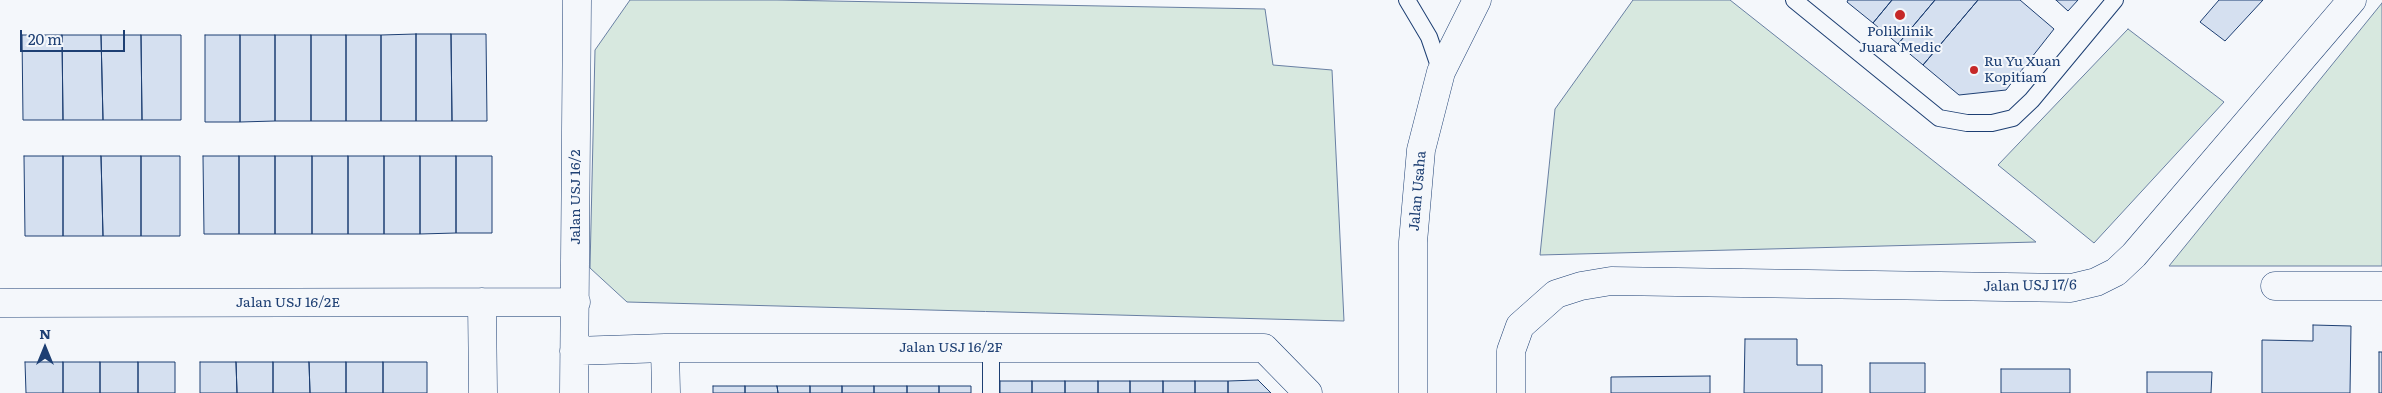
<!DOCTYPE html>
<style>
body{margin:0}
#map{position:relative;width:2382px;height:393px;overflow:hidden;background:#f4f7fb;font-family:Literata,serif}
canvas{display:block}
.north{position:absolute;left:20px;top:323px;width:50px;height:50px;-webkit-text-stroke:4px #f4f7fb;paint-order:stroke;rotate:0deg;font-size:14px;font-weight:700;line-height:20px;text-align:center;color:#1d3f73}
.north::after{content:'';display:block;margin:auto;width:18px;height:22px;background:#1d3f73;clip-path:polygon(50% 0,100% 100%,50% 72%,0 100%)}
.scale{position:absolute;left:20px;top:30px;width:105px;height:22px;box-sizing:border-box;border:2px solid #1d3f73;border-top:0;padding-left:6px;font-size:15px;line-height:18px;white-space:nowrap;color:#1d3f73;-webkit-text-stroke:4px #f4f7fb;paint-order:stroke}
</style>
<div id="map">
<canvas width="2382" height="393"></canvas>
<div class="north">N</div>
<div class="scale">20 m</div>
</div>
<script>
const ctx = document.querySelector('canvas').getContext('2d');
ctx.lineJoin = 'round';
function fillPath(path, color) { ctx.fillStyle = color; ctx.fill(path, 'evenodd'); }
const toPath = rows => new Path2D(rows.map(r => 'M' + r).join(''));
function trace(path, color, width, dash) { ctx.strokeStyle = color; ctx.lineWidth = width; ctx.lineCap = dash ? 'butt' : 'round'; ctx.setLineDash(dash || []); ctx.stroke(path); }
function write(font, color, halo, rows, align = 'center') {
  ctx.font = font + ' Literata,serif'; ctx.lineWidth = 4; ctx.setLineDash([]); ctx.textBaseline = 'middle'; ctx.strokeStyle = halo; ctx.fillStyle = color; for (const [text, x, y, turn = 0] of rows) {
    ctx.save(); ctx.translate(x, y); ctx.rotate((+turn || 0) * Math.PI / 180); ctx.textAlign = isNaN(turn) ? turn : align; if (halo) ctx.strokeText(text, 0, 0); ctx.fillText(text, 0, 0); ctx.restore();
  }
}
const green = toPath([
 [630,0,777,0,1265,9,1273,65,1332,70,1344,321,627,302,590,268,595,50,630,0],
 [1633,0,1730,0,2036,242,1540,255,1555,109,1633,0],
 [2382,3,2382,266,2169,266,2382,3],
 [2128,29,2224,102,2094,243,1998,165,2128,29]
]);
const building = toPath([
 [1848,0,1892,0,1873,23,1847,2,1848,0],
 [1892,0,1935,0,1898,44,1873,23,1892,0],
 [1935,0,1978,0,1923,65,1898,44,1935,0],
 [1978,0,2020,0,2054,29,2006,90,1959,95,1923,65,1978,0],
 [2056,0,2078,0,2068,11,2056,0],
 [2219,0,2263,0,2225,41,2200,22,2219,0],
 [416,34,451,34,452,121,416,121,416,34],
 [416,34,416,121,381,121,381,35,416,34],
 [451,34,486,34,487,121,452,121,451,34],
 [22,35,62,35,63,120,23,120,22,35],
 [62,35,101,35,103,120,63,120,62,35],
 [101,35,141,35,142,120,103,120,101,35],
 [141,35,181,35,181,120,142,120,141,35],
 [205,35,240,35,240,122,205,122,205,35],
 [240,35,275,35,275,121,240,122,240,35],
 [275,35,311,35,311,121,275,121,275,35],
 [311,35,346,35,346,121,311,121,311,35],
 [346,35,381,35,381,121,346,121,346,35],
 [24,156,63,156,63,236,25,236,24,156],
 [63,156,101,156,103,236,63,236,63,156],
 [101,156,141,156,141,236,103,236,101,156],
 [141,156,180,156,180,236,141,236,141,156],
 [203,156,239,156,239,234,204,234,203,156],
 [239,156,275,156,275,234,239,234,239,156],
 [275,156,312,156,312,234,275,234,275,156],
 [312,156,348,156,348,234,312,234,312,156],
 [348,156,384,156,384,234,348,234,348,156],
 [384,156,420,156,420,234,384,234,384,156],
 [420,156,456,156,456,233,420,234,420,156],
 [456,156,492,156,492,233,456,233,456,156],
 [2313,325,2351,326,2350,393,2262,393,2262,340,2313,341,2313,325],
 [1745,339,1797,339,1797,365,1822,365,1822,393,1744,393,1745,339],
 [2379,352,2382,352,2382,393,2379,393,2379,352],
 [25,362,63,362,63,393,26,393,25,362],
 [63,362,100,362,100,393,63,393,63,362],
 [100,362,138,362,138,393,100,393,100,362],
 [138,362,175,362,175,393,138,393,138,362],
 [200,362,236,362,237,393,200,393,200,362],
 [236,362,273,362,273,393,237,393,236,362],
 [273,362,309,362,310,393,273,393,273,362],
 [309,362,346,362,346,393,310,393,309,362],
 [346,362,383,362,383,393,346,393,346,362],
 [383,362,427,362,427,393,383,393,383,362],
 [1870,363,1925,363,1925,393,1870,393,1870,363],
 [2001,369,2070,369,2070,393,2001,393,2001,369],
 [2147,372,2212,372,2211,393,2147,393,2147,372],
 [1710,376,1710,393,1611,393,1611,377,1710,376],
 [1258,380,1271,393,1228,393,1228,381,1258,380],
 [1000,381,1032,381,1032,393,1000,393,1000,381],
 [1032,381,1065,381,1065,393,1032,393,1032,381],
 [1065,381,1098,381,1098,393,1065,393,1065,381],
 [1098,381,1130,381,1130,393,1098,393,1098,381],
 [1130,381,1163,381,1163,393,1130,393,1130,381],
 [1163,381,1195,381,1195,393,1163,393,1163,381],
 [1195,381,1228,381,1228,393,1195,393,1195,381],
 [713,386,745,386,745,393,713,393,713,386],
 [745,386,777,386,778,393,745,393,745,386],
 [777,386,810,386,810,393,778,393,777,386],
 [810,386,842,386,842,393,810,393,810,386],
 [842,386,874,386,874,393,842,393,842,386],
 [874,386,907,386,907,393,874,393,874,386],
 [907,386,939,386,939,393,907,393,907,386],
 [939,386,971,386,971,393,939,393,939,386]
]);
const lane = toPath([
 [1407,0,1429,37,1441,72],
 [1794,0,1939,118,1967,123,1992,123,2013,118,2032,100,2115,0],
 [991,348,991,393]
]);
const street = toPath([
 [2275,286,2382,286],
 [482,302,483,393],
 [0,303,576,302],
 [665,348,666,393],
 [574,351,665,348,1264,348,1308,393],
 [574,393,577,0],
 [1511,393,1511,351,1520,326,1556,294,1581,286,1611,281,2071,288,2096,282,2116,272,2134,255,2352,0]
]);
const secondary = toPath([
 [1413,393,1413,242,1421,150,1441,72,1477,0]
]);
const markers = [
 [1900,15,6,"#c62828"],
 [1974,70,5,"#c62828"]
];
const poiNames = [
 ["Poliklinik",1900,32],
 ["Juara Medic",1900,48],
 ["Ru Yu Xuan",1984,62,"left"],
 ["Kopitiam",1984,78,"left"]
];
const streetNames = [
 ["Jalan Usaha",1418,191,-85],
 ["Jalan USJ 16/2",576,197,-90],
 ["Jalan USJ 17/6",2030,286,-1],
 ["Jalan USJ 16/2E",288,303],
 ["Jalan USJ 16/2F",951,348]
];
fillPath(green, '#d7e8df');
trace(green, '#687fa3', 1);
fillPath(building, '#d5e0f0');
trace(building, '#1d3f73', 1);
trace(lane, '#1d3f73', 18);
trace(street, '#1d3f73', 29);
trace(secondary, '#1d3f73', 29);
trace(lane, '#f4f7fb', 16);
trace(street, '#f4f7fb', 28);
trace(secondary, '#f4f7fb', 28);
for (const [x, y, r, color] of markers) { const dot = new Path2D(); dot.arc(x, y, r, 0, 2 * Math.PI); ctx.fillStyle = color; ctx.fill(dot); trace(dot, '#f4f7fb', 2); }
write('14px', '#1d3f73', '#f4f7fb', poiNames);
write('14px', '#1d3f73', '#f4f7fb', streetNames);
</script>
